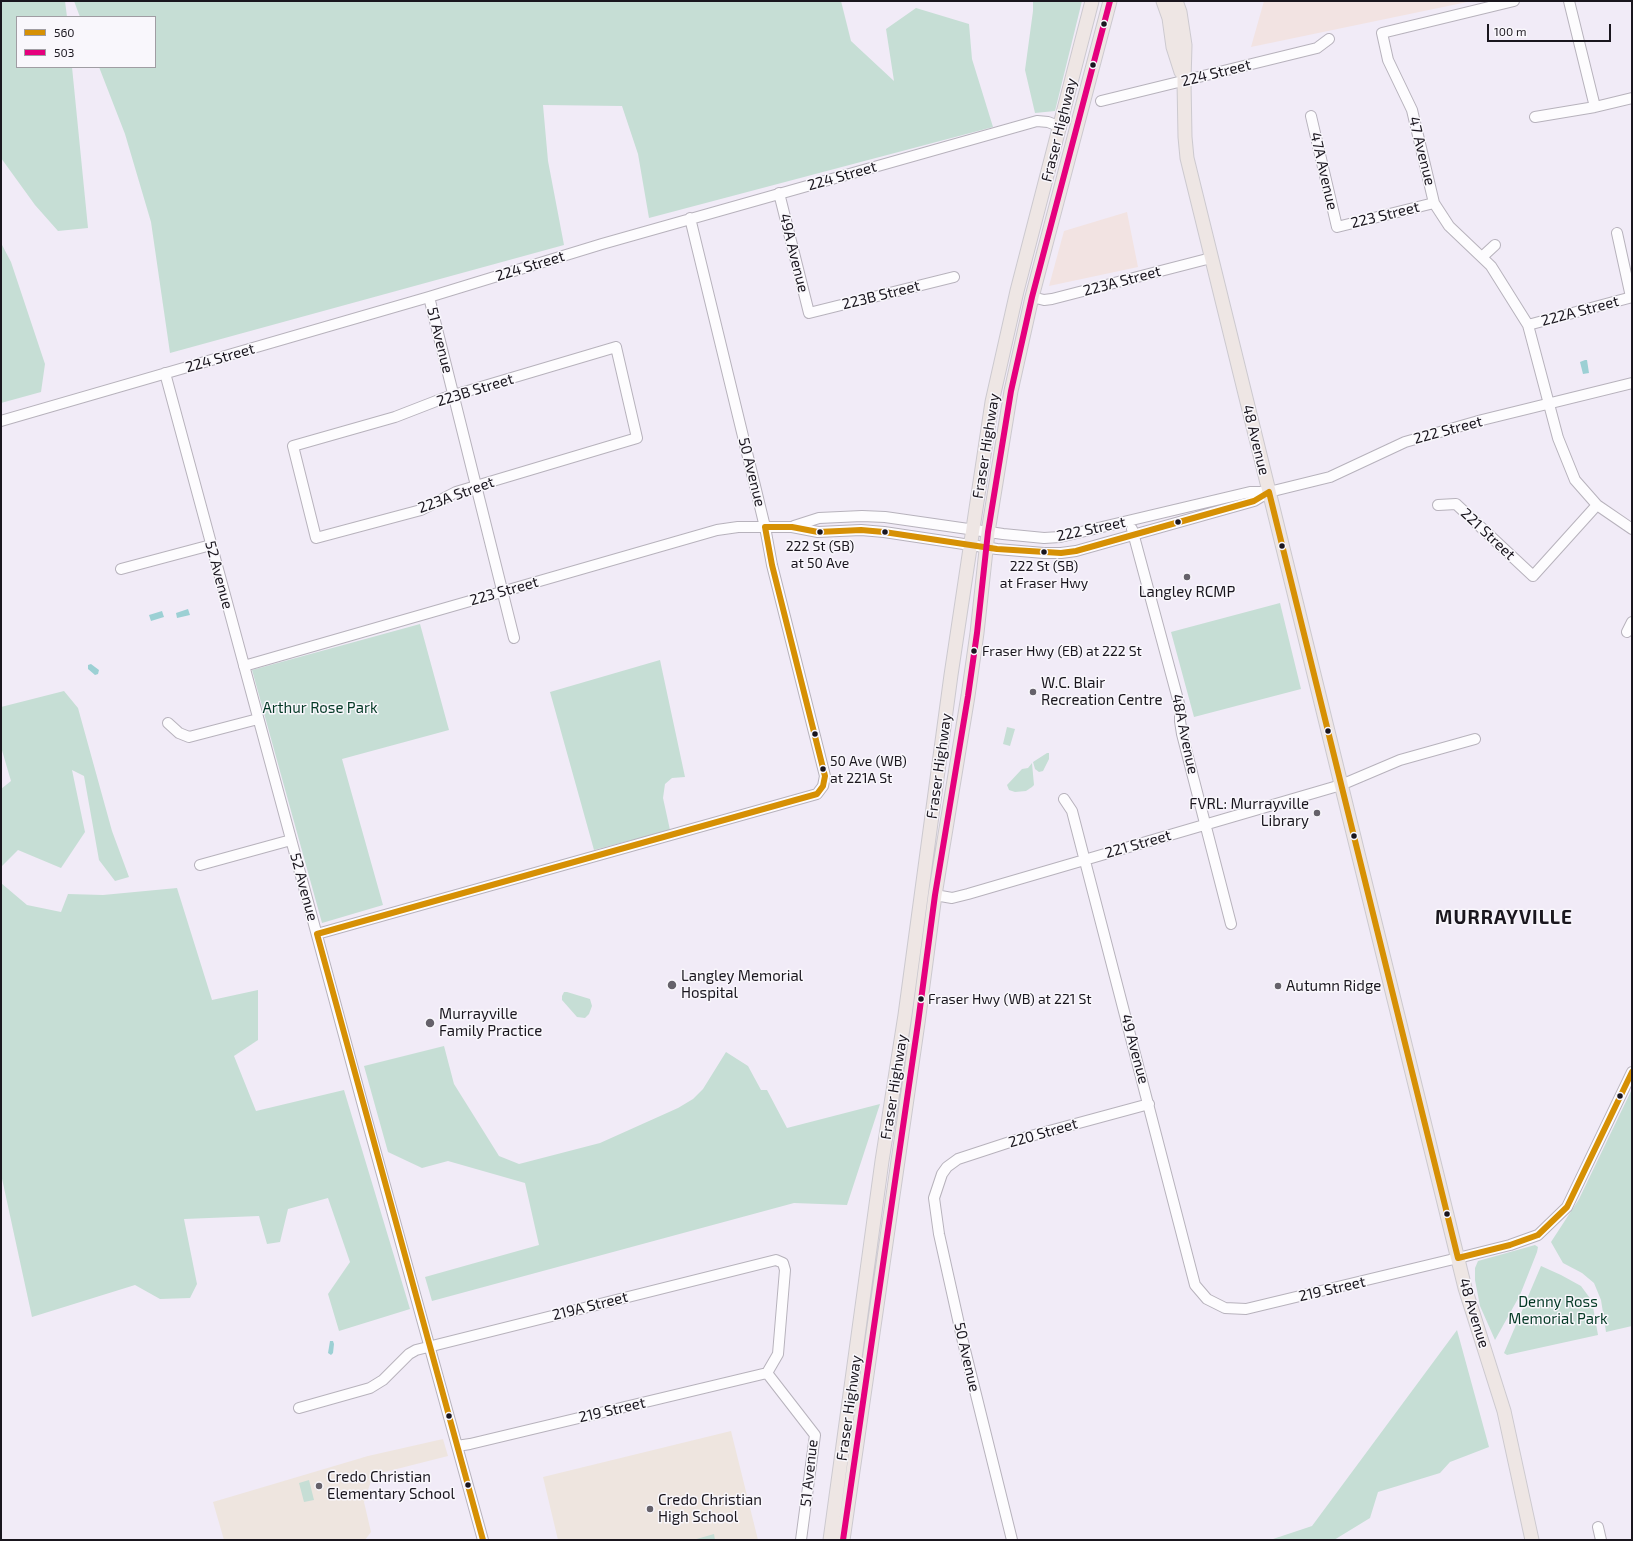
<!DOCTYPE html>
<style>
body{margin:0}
#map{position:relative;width:1633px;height:1541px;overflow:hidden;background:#f1ebf7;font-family:"Exo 2",sans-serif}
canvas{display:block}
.frame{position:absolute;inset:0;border:2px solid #1a161e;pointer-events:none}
.legend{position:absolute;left:16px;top:16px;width:140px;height:52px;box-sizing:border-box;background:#f9f7fc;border:1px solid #a09da3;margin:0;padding:5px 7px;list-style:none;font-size:12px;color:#1a161e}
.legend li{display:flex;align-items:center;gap:8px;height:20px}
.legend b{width:20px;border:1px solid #a09da3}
.scale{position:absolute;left:1487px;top:24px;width:124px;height:18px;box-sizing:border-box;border:2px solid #1a161e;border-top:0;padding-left:5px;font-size:12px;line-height:14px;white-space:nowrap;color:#1a161e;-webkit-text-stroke:3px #f9f7fc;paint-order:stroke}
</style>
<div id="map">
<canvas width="1633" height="1541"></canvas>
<div class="frame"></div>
<ul class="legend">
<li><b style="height:5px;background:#d69004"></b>560</li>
<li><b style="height:5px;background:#e5007d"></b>503</li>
</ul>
<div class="scale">100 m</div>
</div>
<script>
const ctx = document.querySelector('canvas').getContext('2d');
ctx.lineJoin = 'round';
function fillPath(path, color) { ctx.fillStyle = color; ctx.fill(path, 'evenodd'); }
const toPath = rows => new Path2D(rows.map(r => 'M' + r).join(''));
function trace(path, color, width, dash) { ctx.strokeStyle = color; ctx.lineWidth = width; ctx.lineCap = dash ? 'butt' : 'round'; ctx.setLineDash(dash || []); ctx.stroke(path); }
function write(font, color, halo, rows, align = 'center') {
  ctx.font = font + ' "Exo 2",sans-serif'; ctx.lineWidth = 3; ctx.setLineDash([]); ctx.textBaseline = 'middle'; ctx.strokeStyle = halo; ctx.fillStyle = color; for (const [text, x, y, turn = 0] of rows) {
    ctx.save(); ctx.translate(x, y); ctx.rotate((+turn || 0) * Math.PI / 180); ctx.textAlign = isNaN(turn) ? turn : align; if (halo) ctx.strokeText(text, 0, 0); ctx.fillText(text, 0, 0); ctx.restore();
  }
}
const industrial = toPath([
 [1264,1,1472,1,1251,47],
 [1127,212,1138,267,1049,286,1064,231]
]);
const education = toPath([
 [731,1431,758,1540,558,1540,543,1477],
 [443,1439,448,1456,373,1475,364,1502,371,1532,365,1540,224,1540,213,1502,368,1456]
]);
const green = toPath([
 [1,1,65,1,67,17,17,17,17,67,72,67,88,228,58,231,35,205,1,158],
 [74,1,841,1,851,41,894,81,886,29,916,8,969,24,972,59,993,127,649,218,638,154,622,106,543,105,548,161,564,245,170,353,151,222,125,134,99,67,155,67,155,17,80,17],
 [1033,1,1082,1,1055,111,1035,113,1025,70,1033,11],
 [1,243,11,262,45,364,41,392,1,403],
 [1280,603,1301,689,1194,717,1171,632],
 [420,624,449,730,342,759,383,905,322,923,252,670],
 [660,660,685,777,672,778,665,784,663,798,670,830,594,850,550,692],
 [64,691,78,708,112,831,129,877,115,881,99,860,84,776,72,770,85,832,61,868,18,850,1,867,1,789,11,781,1,747,1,707],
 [1007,727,1015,729,1010,746,1003,744],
 [1047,753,1049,753,1049,759,1043,771,1039,772,1035,769,1033,762],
 [1032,763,1034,785,1032,787,1026,791,1015,792,1009,790,1007,785,1022,769,1028,768],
 [1,883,27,905,61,912,68,894,103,895,177,888,212,1000,258,990,258,1040,234,1056,256,1111,344,1090,410,1309,339,1331,328,1294,350,1262,328,1198,288,1209,280,1242,267,1244,259,1216,184,1219,197,1284,190,1298,160,1299,135,1285,32,1317,1,1174],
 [564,992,567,992,590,999,592,1006,589,1014,585,1018,577,1017,562,1000,562,996],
 [444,1046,454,1084,499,1156,519,1164,600,1143,678,1108,693,1099,703,1089,726,1052,748,1066,761,1090,767,1090,787,1128,880,1104,847,1205,794,1203,432,1301,425,1277,539,1245,525,1183,448,1161,422,1168,388,1152,364,1066],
 [1632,1089,1632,1326,1606,1332,1601,1300,1594,1283,1582,1273,1563,1263,1551,1242,1579,1199],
 [1535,1245,1538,1247,1537,1252,1520,1295,1495,1340,1480,1306,1475,1280,1475,1268,1478,1261],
 [1541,1266,1561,1275,1581,1286,1592,1301,1598,1335,1507,1355,1504,1353],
 [1457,1330,1489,1447,1450,1462,1440,1473,1378,1492,1370,1518,1334,1540,1270,1540,1312,1526],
 [309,1480,314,1500,304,1502,299,1483],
 [714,1534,715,1540,693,1540]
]);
const water = toPath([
 [1585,360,1587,360,1589,373,1583,374,1580,362],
 [188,609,190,615,177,618,176,613],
 [162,611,164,617,151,621,149,615],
 [91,664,99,670,98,674,95,675,88,669,88,665],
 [330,1341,333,1341,334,1344,333,1353,331,1355,328,1353]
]);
const minor = toPath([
 [1514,1,1382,33,1388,60,1412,110,1434,203,1449,226,1491,266,1528,325,1558,438,1575,480,1597,505,1632,529],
 [1569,1,1595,107],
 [1101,101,1317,48,1329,39],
 [1311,116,1337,227,1434,203],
 [1535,117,1595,107,1632,98],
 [779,193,809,313,954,277],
 [1617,233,1631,297],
 [1482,257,1495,245],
 [429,297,514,638],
 [1032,297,1044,300,1052,299,1211,258],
 [1528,325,1632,297],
 [616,347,637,438,456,492,421,510,316,538,293,446,395,417,444,398,616,347],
 [165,373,365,1113,483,1540],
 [1,421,429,297,602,244,1037,121,1048,122,1061,127],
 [1438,505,1456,504,1533,576,1597,505],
 [794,526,819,518,862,516,885,517,1003,534,1044,538,1060,537,1250,492,1268,492],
 [1132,529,1180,707,1180,721,1182,734,1231,924],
 [121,569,211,545],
 [1627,632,1632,622],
 [244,666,717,530,738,527,792,527,818,532,861,530,884,532,997,549,1044,553,1061,553,1076,551,1254,501,1269,492,1330,477,1405,442,1482,420,1632,383],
 [168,723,179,733,189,737,258,719],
 [1064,799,1072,811,1195,1285,1207,1299,1225,1308,1246,1309,1458,1258,1510,1245,1538,1235,1567,1207,1632,1072],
 [200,865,291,840],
 [935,895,952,898,968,894,1341,785,1400,760,1475,739],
 [317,934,817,794,823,786,825,776,772,565,765,527,690,218],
 [767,1373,815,1435,801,1540],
 [299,1408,370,1388,383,1380,409,1354,416,1350,776,1260,783,1263,785,1270,778,1354,767,1373],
 [457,1446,470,1444,767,1373],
 [1598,1527,1601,1540],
 [1012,1540,963,1342,939,1234,934,1198,942,1174,947,1167,958,1159,1016,1140,1149,1104]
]);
const major = toPath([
 [1163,1,1169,18,1173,47,1181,72],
 [1176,1,1180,12,1185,45,1184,81,1185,137,1187,158,1465,1288,1504,1411,1532,1540],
 [830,1540,882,1161,905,1015,951,675,992,402,1017,291,1092,1],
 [843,1540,918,1023,935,895,968,696,977,633,988,532,1011,391,1032,297,1110,1]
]);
const bus1 = toPath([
 [1269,492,1458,1258],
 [765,527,792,527,818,532,861,530,884,532,997,549,1061,553,1076,551,1254,501,1269,492],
 [765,527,772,565,825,776,823,786,817,794],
 [317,934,483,1540],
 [317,934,817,794],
 [1458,1258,1510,1245,1538,1235,1567,1207,1632,1072]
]);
const bus2 = toPath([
 [843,1540,918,1023,935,895,968,696,977,633,988,532,1011,391,1032,297,1110,1]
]);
const markers = [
 [1104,24,3.5,"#1a161e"],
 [1093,65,3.5,"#1a161e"],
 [1178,522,3.5,"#1a161e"],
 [820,532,3.5,"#1a161e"],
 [885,532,3.5,"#1a161e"],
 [1282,546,3.5,"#1a161e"],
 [1044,552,3.5,"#1a161e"],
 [1187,577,4,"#65616a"],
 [974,651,3.5,"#1a161e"],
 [1033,692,4,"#65616a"],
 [1328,731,3.5,"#1a161e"],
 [815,734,3.5,"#1a161e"],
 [823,769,3.5,"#1a161e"],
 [1317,813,4,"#65616a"],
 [1354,836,3.5,"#1a161e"],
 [672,985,5,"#65616a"],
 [1278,986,4,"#65616a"],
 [921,999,3.5,"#1a161e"],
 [430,1023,5,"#65616a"],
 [1620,1096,3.5,"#1a161e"],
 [1447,1214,3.5,"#1a161e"],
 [449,1416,3.5,"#1a161e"],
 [468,1485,3.5,"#1a161e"],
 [319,1486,4,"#65616a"],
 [650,1509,4,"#65616a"]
];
const busNames = [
 ["222 St (SB)",820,546,"center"],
 ["at 50 Ave",820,563,"center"],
 ["222 St (SB)",1044,566,"center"],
 ["at Fraser Hwy",1044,583,"center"],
 ["Fraser Hwy (EB) at 222 St",982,651],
 ["50 Ave (WB)",830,761],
 ["at 221A St",830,778],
 ["Fraser Hwy (WB) at 221 St",928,999]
];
const streetNames = [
 ["224 Street",1216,73,-14],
 ["Fraser Highway",1059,130,-76],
 ["47 Avenue",1422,151,76],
 ["47A Avenue",1324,171,77],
 ["224 Street",842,176,-16],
 ["223 Street",1385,215,-14],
 ["49A Avenue",794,253,76],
 ["224 Street",530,266,-17],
 ["223A Street",1122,281,-15],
 ["223B Street",881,295,-14],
 ["222A Street",1580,311,-15],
 ["51 Avenue",440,340,76],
 ["224 Street",220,358,-16],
 ["223B Street",475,390,-17],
 ["222 Street",1448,430,-15],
 ["48 Avenue",1256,440,76],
 ["Fraser Highway",986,446,-81],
 ["50 Avenue",752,472,76],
 ["223A Street",456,495,-20],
 ["222 Street",1091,529,-12],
 ["221 Street",1488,534,43],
 ["52 Avenue",219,575,75],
 ["223 Street",504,591,-16],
 ["48A Avenue",1185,734,78],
 ["Fraser Highway",939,766,-82],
 ["221 Street",1138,844,-16],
 ["52 Avenue",304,887,75],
 ["49 Avenue",1135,1049,75],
 ["Fraser Highway",894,1087,-81],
 ["220 Street",1043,1133,-16],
 ["219 Street",1332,1289,-13],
 ["219A Street",590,1306,-14],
 ["48 Avenue",1474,1313,73],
 ["50 Avenue",967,1357,77],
 ["Fraser Highway",849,1408,-82],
 ["219 Street",612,1410,-13],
 ["51 Avenue",809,1473,-84]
];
const poiNames = [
 ["Langley RCMP",1187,592,"center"],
 ["W.C. Blair",1041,683],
 ["Recreation Centre",1041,700],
 ["FVRL: Murrayville",1309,804,"right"],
 ["Library",1309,821,"right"],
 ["Langley Memorial",681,976],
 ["Hospital",681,993],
 ["Autumn Ridge",1286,986],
 ["Murrayville",439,1014],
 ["Family Practice",439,1031],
 ["Credo Christian",327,1477],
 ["Elementary School",327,1494],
 ["Credo Christian",658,1500],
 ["High School",658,1517]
];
const parkNames = [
 ["Arthur Rose Park",320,708],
 ["Denny Ross",1558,1302],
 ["Memorial Park",1558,1319]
];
const districtNames = [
 ["MURRAYVILLE",1504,918]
];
fillPath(industrial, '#f2e3e2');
fillPath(education, '#eee5df');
fillPath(green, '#c6ded5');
fillPath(water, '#9cd0d4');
trace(minor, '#b7b2bc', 12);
trace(major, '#ccc9cf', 15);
trace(minor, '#fdfcfe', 10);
trace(major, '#eee6e4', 13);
trace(bus1, '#d69004', 6);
trace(bus2, '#e5007d', 6);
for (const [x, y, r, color] of markers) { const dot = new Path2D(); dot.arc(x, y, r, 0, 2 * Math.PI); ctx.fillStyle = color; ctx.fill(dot); trace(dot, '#f9f7fc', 1.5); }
write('14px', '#1a161e', '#f9f7fc', busNames, 'left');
write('15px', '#1a161e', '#f9f7fc', streetNames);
write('15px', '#1a161e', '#f9f7fc', poiNames, 'left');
write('15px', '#033825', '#f9f7fc', parkNames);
ctx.letterSpacing = '1px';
write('bold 19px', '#1a161e', '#f9f7fc', districtNames);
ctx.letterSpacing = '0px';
</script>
